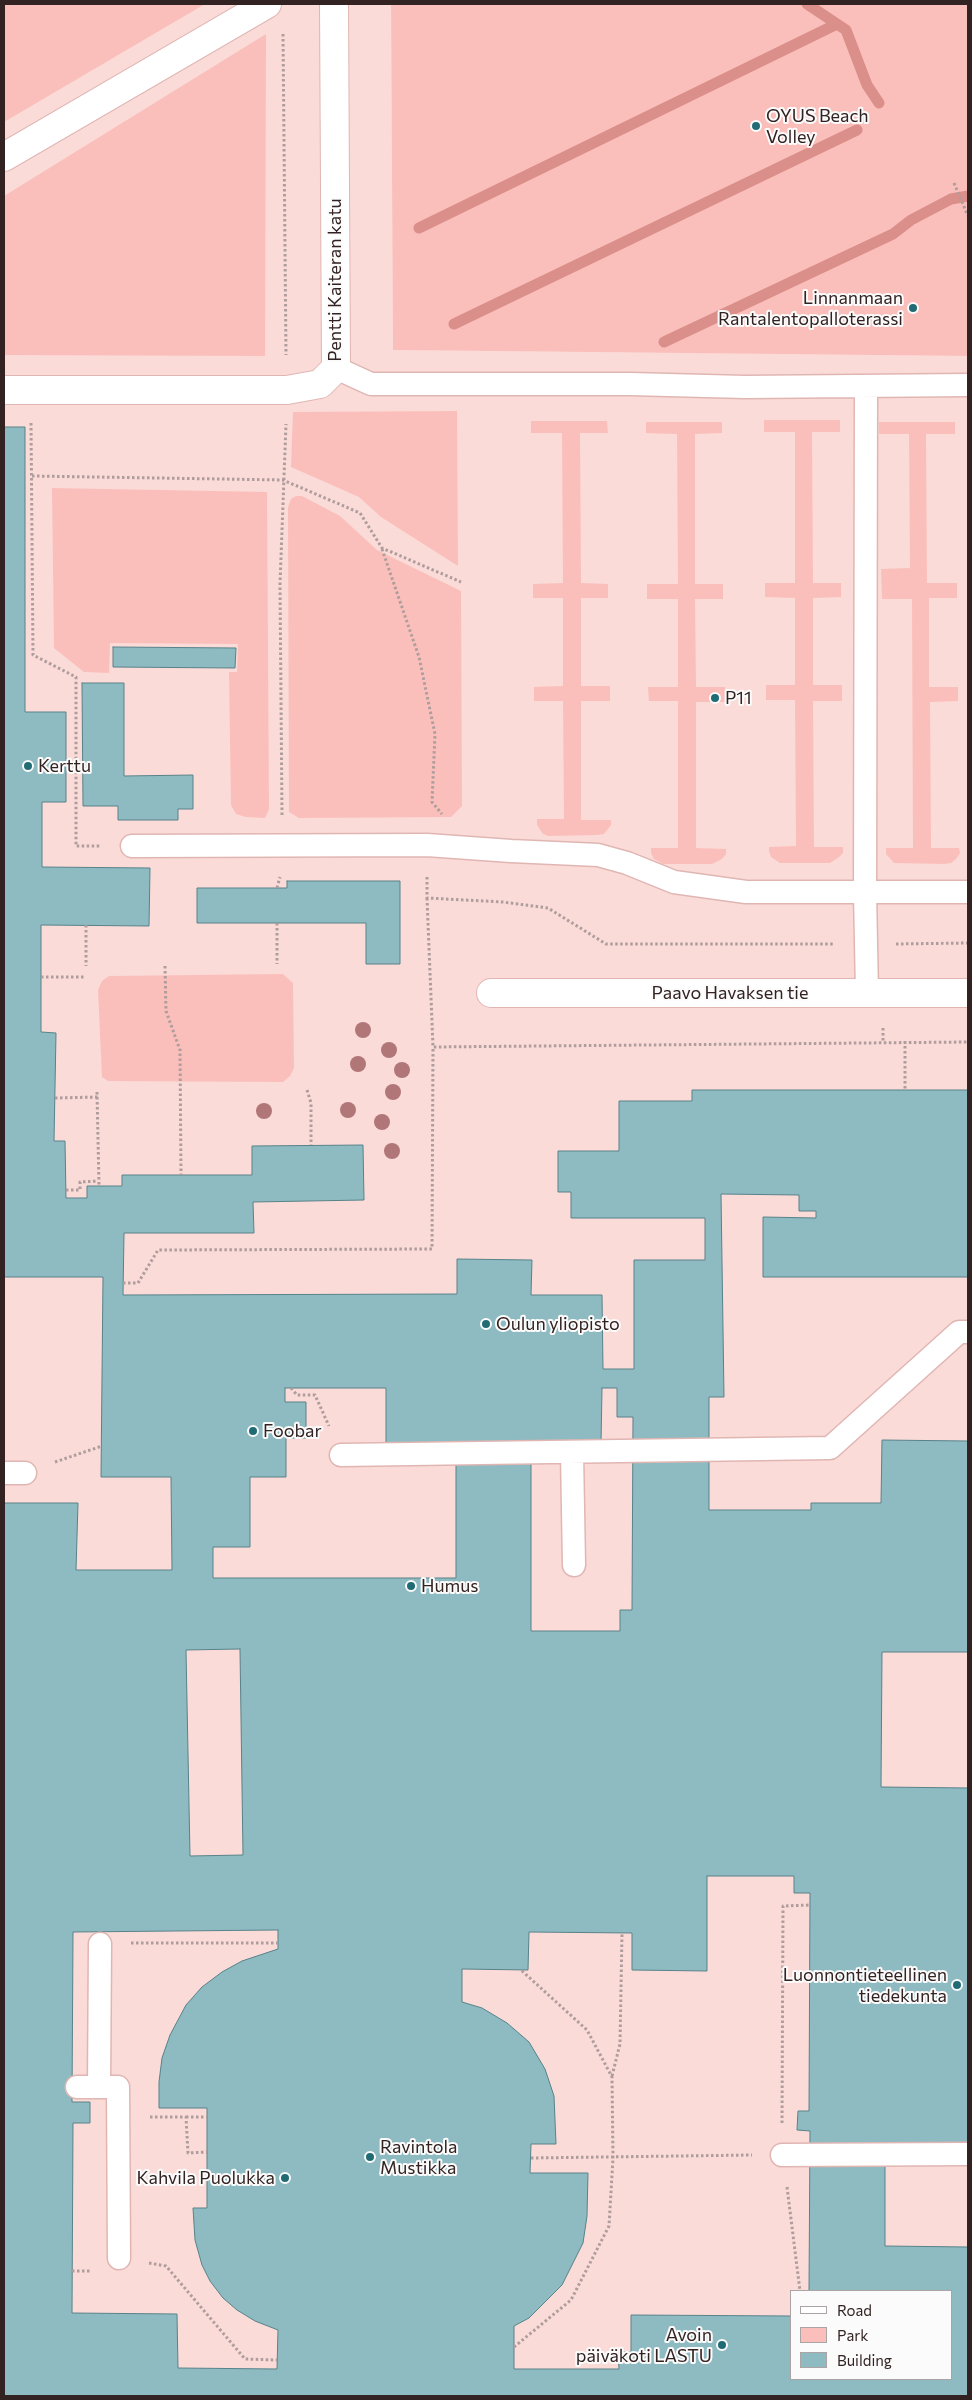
<!DOCTYPE html>
<meta charset="utf-8">
<style>
body{margin:0}
#map{position:relative;width:972px;height:2400px;overflow:hidden;background:#fbe9e7;font-family:Commissioner,sans-serif}
canvas{display:block}
.frame{position:absolute;inset:0;border:5px solid #322221;pointer-events:none}
.legend{position:absolute;left:790px;top:2290px;width:162px;height:90px;box-sizing:border-box;background:#fbfbfb;border:1px solid #aba4a4;margin:0;padding:6px 9px;list-style:none;font-size:15px;color:#322221}
.legend li{display:flex;align-items:center;gap:10px;height:25px}
.legend b{width:25px;border:1px solid #aba4a4}
</style>
<div id="map">
<canvas width="972" height="2400"></canvas>
<div class="frame"></div>
<ul class="legend">
<li><b style="height:6px;background:#fff"></b>Road</li>
<li><b style="height:14px;background:#fbbfbb"></b>Park</li>
<li><b style="height:14px;background:#8ebac1"></b>Building</li>
</ul>
</div>
<script>
const ctx = document.querySelector('canvas').getContext('2d');
ctx.lineJoin = 'round';
function fillPath(path, color) { ctx.fillStyle = color; ctx.fill(path, 'evenodd'); }
const toPath = rows => new Path2D(rows.map(r => 'M' + r).join(''));
function trace(path, color, width, dash) { ctx.strokeStyle = color; ctx.lineWidth = width; ctx.lineCap = dash ? 'butt' : 'round'; ctx.setLineDash(dash || []); ctx.stroke(path); }
function write(font, color, halo, rows, align = 'center') {
  ctx.font = font + ' Commissioner,sans-serif'; ctx.lineWidth = 4; ctx.setLineDash([]); ctx.textBaseline = 'middle'; ctx.strokeStyle = halo; ctx.fillStyle = color; for (const [text, x, y, turn = 0] of rows) {
    ctx.save(); ctx.translate(x, y); ctx.rotate((+turn || 0) * Math.PI / 180); ctx.textAlign = isNaN(turn) ? turn : align; if (halo) ctx.strokeText(text, 0, 0); ctx.fillText(text, 0, 0); ctx.restore();
  }
}
const built = toPath([
 [179,4,391,4,393,350,968,356,968,2396,4,2396,4,111],
 [791,2291,951,2291,951,2379,791,2379]
]);
const green = toPath([
 [4,4,205,4,4,122],
 [391,4,968,4,968,356,393,350],
 [266,34,265,356,4,355,4,196],
 [457,411,458,566,381,517,359,497,291,467,293,412],
 [764,420,840,420,840,432,812,432,813,583,841,583,841,597,813,598,813,685,842,685,842,701,813,701,814,847,843,847,843,853,839,857,830,863,780,863,771,857,769,851,769,847,796,846,795,700,766,700,766,685,795,685,795,598,765,597,765,583,795,583,795,432,764,432],
 [531,421,607,421,608,433,580,433,581,583,608,584,608,598,581,598,581,686,610,686,610,701,581,701,581,820,611,820,611,825,604,834,597,835,548,836,543,834,537,825,537,819,564,819,563,701,534,701,534,687,563,686,563,598,533,598,533,584,563,583,562,433,531,433],
 [646,422,722,422,722,433,695,434,695,584,723,584,723,599,695,599,696,687,725,687,725,702,696,702,696,848,726,849,726,854,722,859,712,864,663,864,654,859,651,853,651,848,678,848,678,701,649,701,648,687,678,687,678,599,647,599,647,584,678,584,677,434,646,433],
 [879,422,955,422,955,434,926,434,927,583,957,583,957,598,929,598,929,687,958,687,958,701,930,702,931,848,959,848,960,853,956,859,951,863,944,864,894,863,886,854,886,848,913,848,912,599,882,599,881,569,910,568,909,434,879,434],
 [52,488,267,492,269,809,265,818,246,817,236,814,231,805,229,672,237,672,238,644,110,643,109,673,84,672,54,648],
 [296,496,302,496,340,516,377,550,461,591,462,806,451,817,299,818,289,812,288,507,291,499],
 [283,974,293,983,294,1068,290,1076,283,1082,108,1081,102,1077,98,990,102,981,109,976]
]);
const stream = toPath([
 [807,4,846,30,867,85,879,103],
 [419,228,837,24],
 [454,324,857,130],
 [664,342,893,234,911,220,951,199,968,196]
]);
const building = toPath([
 [4,427,25,427,25,712,66,712,66,802,42,802,42,867,150,868,149,926,41,925,41,1032,56,1033,54,1141,65,1141,66,1198,87,1198,87,1186,122,1186,122,1175,252,1175,252,1146,363,1145,364,1200,253,1202,254,1233,124,1233,123,1295,457,1294,457,1259,532,1260,531,1295,602,1295,603,1369,634,1369,634,1260,705,1260,705,1218,571,1218,571,1192,558,1192,558,1151,619,1151,619,1101,692,1101,692,1090,968,1090,968,1277,763,1277,763,1217,816,1218,816,1211,799,1211,799,1195,721,1194,724,1397,709,1397,709,1510,811,1510,811,1503,881,1503,882,1440,968,1441,968,1652,882,1652,881,1787,968,1788,968,2143,885,2143,885,2246,968,2247,968,2396,4,2396,4,1503,78,1503,76,1570,172,1570,171,1477,101,1477,103,1277,4,1277,4,427],
 [285,1388,386,1388,386,1443,456,1443,456,1578,213,1578,213,1547,250,1547,250,1477,286,1477,286,1438,306,1438,306,1402,285,1402,285,1388],
 [602,1388,617,1388,617,1417,633,1417,632,1610,620,1610,620,1631,531,1631,531,1444,601,1444,602,1388],
 [240,1649,243,1855,190,1856,186,1650,240,1649],
 [707,1876,794,1876,794,1893,810,1893,809,2111,798,2111,797,2130,810,2131,809,2291,951,2291,951,2379,791,2379,791,2316,631,2315,631,2352,618,2352,619,2369,514,2369,514,2326,529,2318,562,2285,583,2243,587,2216,588,2173,530,2173,531,2144,556,2144,554,2096,545,2069,529,2042,507,2023,482,2008,462,2002,462,1969,528,1970,529,1932,632,1933,632,1970,707,1971,707,1876],
 [278,1930,278,1949,242,1961,222,1972,202,1987,186,2005,170,2035,162,2058,159,2082,159,2108,207,2108,207,2208,193,2208,195,2240,202,2265,210,2281,223,2298,237,2310,255,2321,278,2330,277,2369,178,2368,177,2314,72,2313,73,2123,90,2123,90,2102,72,2102,73,1932,278,1930],
 [113,647,236,648,235,668,113,667,113,647],
 [82,683,124,683,124,776,193,775,193,809,178,809,178,820,118,820,118,806,83,806,82,683],
 [287,881,400,881,400,964,366,964,366,923,197,923,197,888,287,888,287,881]
]);
const path = toPath([
 [283,34,286,355],
 [954,183,968,216],
 [31,423,33,655,76,677,76,846,101,846],
 [32,476,283,480,360,513,382,548,461,582],
 [382,549,419,657,435,734,432,802,442,814],
 [282,815,280,584,286,424],
 [427,877,427,898,503,902,548,908,606,944,835,944],
 [277,888,280,877],
 [427,898,433,1047,968,1042],
 [277,923,277,964],
 [86,925,86,966],
 [896,944,968,943],
 [165,966,166,1011,180,1050,181,1175],
 [41,977,86,977],
 [883,1028,883,1042],
 [905,1041,905,1090],
 [307,1090,311,1103,311,1145],
 [97,1092,99,1186],
 [55,1098,98,1097],
 [66,1190,80,1190,80,1182,98,1181],
 [123,1283,138,1283,158,1250,432,1249,433,1047],
 [291,1388,297,1395,315,1395,329,1426],
 [55,1462,102,1446],
 [131,1943,278,1943],
 [612,2076,620,2044,622,1933],
 [150,2117,186,2117,188,2153,207,2152],
 [186,2117,207,2117],
 [782,2123,783,1906,810,1905],
 [531,2158,752,2155],
 [787,2187,800,2291],
 [149,2263,166,2266,245,2359,277,2360],
 [72,2271,91,2271],
 [514,2347,571,2300,609,2226,613,2158,612,2077,587,2030,521,1970]
]);
const service = toPath([
 [336,368,371,384,630,384,745,387,968,385],
 [866,386,865,892,867,993],
 [132,846,427,845,511,851,598,855,627,863,674,882,746,892,968,892],
 [572,1453,574,1565],
 [341,1455,830,1448,959,1332,968,1332],
 [4,1473,25,1473],
 [77,2087,118,2087,119,2258],
 [99,2087,100,1944],
 [782,2155,968,2154]
]);
const minor = toPath([
 [4,157,267,4],
 [4,390,287,390,320,384,336,368,334,4],
 [491,993,968,993]
]);
const trees = [
 [363,1030],
 [389,1050],
 [358,1064],
 [402,1070],
 [393,1092],
 [348,1110],
 [264,1111],
 [382,1122],
 [392,1151]
];
const markers = [
 [756,126,5,"#216b75"],
 [913,308,5,"#216b75"],
 [715,698,5,"#216b75"],
 [28,766,5,"#216b75"],
 [486,1324,5,"#216b75"],
 [253,1431,5,"#216b75"],
 [411,1586,5,"#216b75"],
 [957,1985,5,"#216b75"],
 [370,2157,5,"#216b75"],
 [285,2178,5,"#216b75"],
 [722,2345,5,"#216b75"]
];
const poiNames = [
 ["OYUS Beach",766,116],
 ["Volley",766,137],
 ["Linnanmaan",903,298,"right"],
 ["Rantalentopalloterassi",903,319,"right"],
 ["P11",725,698],
 ["Kerttu",38,766],
 ["Oulun yliopisto",496,1324],
 ["Foobar",263,1431],
 ["Humus",421,1586],
 ["Luonnontieteellinen",947,1975,"right"],
 ["tiedekunta",947,1996,"right"],
 ["Ravintola",380,2147],
 ["Mustikka",380,2168],
 ["Kahvila Puolukka",275,2178,"right"],
 ["Avoin",712,2335,"right"],
 ["päiväkoti LASTU",712,2356,"right"]
];
const streetNames = [
 ["Pentti Kaiteran katu",335,280,-90],
 ["Paavo Havaksen tie",730,993]
];
fillPath(built, '#fadbd8');
fillPath(green, '#fbbfbb');
trace(stream, '#db8f8a', 11);
fillPath(building, '#8ebac1');
trace(building, '#58838a', 1);
trace(service, '#e0b6b3', 25);
trace(minor, '#e0b6b3', 30);
trace(path, '#ae9d9c', 3, [2.5, 2.5]);
trace(service, '#fff', 22);
trace(minor, '#fff', 28);
ctx.fillStyle = '#b07678';
for (const [x, y] of trees) { ctx.beginPath(); ctx.arc(x, y, 8, 0, 2 * Math.PI); ctx.fill(); }
for (const [x, y, r, color] of markers) { const dot = new Path2D(); dot.arc(x, y, r, 0, 2 * Math.PI); ctx.fillStyle = color; ctx.fill(dot); trace(dot, '#fbfbfb', 2); }
write('18px', '#322221', '#fbfbfb', poiNames, 'left');
write('18px', '#322221', '#fbfbfb', streetNames);
</script>
